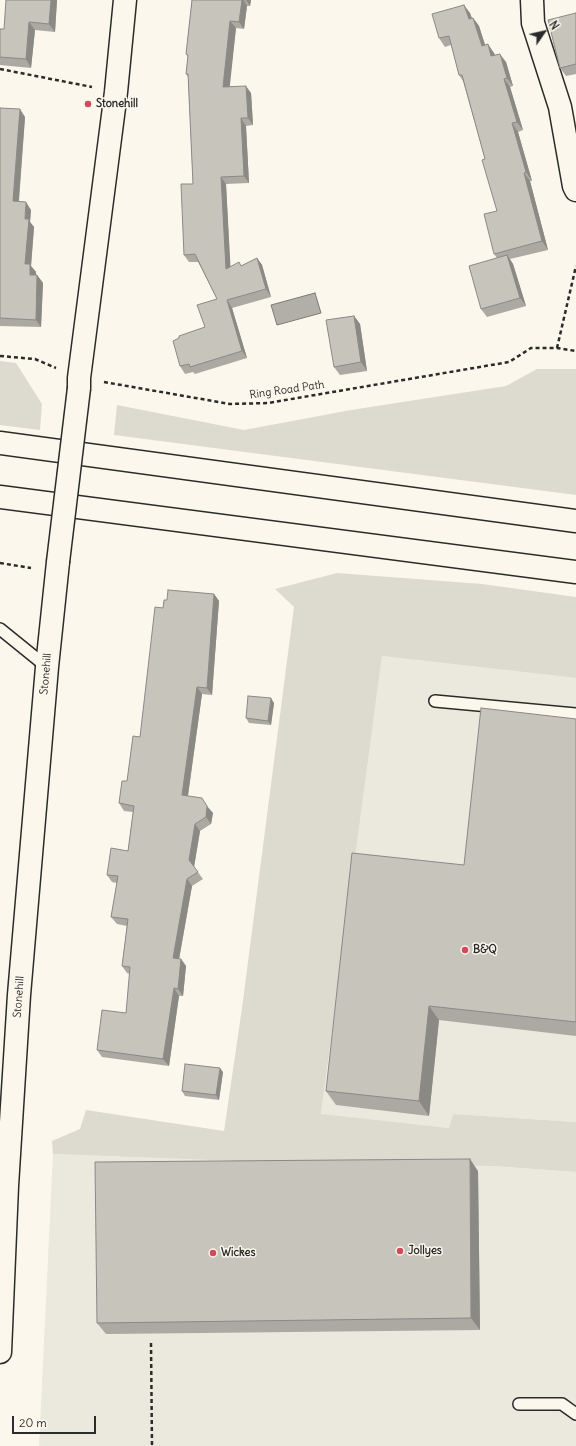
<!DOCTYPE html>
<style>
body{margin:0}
#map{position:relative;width:576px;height:1446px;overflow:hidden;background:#fbf7ec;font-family:Delius,sans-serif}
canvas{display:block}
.north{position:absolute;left:524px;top:12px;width:40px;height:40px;-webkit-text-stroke:3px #fbf7ec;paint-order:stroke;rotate:56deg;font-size:11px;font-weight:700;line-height:16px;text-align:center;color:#2b2b2b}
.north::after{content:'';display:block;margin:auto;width:14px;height:18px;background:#2b2b2b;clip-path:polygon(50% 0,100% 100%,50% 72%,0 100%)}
.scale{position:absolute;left:12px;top:1416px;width:84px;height:18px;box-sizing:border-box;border:2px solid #2b2b2b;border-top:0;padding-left:5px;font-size:12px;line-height:14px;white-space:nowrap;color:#2b2b2b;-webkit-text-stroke:3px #fbf7ec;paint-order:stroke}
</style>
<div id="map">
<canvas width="576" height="1446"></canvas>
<div class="north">N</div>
<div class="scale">20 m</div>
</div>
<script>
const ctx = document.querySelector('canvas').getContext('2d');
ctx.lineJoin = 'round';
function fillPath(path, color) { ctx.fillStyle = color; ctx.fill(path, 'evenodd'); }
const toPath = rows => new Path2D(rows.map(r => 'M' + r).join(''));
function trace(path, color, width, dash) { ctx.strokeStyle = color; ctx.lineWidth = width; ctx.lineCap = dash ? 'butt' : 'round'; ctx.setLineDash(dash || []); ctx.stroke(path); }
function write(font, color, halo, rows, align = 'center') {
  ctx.font = font + ' Delius,sans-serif'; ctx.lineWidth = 3; ctx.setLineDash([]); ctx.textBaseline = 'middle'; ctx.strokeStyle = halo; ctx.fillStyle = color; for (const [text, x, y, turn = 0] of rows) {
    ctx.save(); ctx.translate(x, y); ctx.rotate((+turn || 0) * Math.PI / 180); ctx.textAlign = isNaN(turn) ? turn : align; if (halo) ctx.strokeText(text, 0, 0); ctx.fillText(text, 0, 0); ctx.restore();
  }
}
const built = toPath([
 [382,656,576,678,576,1122,453,1114,449,1128,321,1115],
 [53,1154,316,1164,493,1166,576,1172,576,1446,39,1446]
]);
const green = toPath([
 [0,361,16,363,42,404,40,430,0,425],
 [537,369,576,369,576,495,114,435,117,405,244,430,351,410,506,386],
 [337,573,482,584,576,597,576,678,382,656,321,1114,449,1128,453,1114,576,1122,576,1172,493,1166,316,1164,53,1154,52,1141,80,1129,86,1110,224,1131,242,1008,294,607,275,589]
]);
const water = toPath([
 [315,293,321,313,277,325,271,305,315,293]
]);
const path = toPath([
 [0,69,92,87],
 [557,348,576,266],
 [0,356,35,359,56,368],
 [104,382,230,404,268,403,509,362,531,348,557,348,576,351],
 [0,563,31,568],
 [151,1343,152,1446]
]);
const service = toPath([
 [0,629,47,667],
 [435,701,576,714],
 [519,1404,562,1404,576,1414]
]);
const minor = toPath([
 [532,0,533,23,560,107,574,186,576,190]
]);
const primary = toPath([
 [79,388,79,378,116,92,125,0],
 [0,1352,7,1186,19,995,47,667,58,562]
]);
const trunk = toPath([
 [0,443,576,521],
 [0,497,576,572]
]);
const primaryBridge = toPath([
 [58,562,79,388]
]);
const wall = toPath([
 [57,0,55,32,35,30,31,68,0,65,0,29,4,29],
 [192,0,251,0,250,6,247,6,244,29,236,28,229,86,251,93,253,125,246,126,249,183,226,184,230,266,241,266,257,258,262,265,271,297,232,308,247,358,195,374,193,372,185,374,180,366,179,338,205,327,217,299,198,262,189,262,184,255,193,184,188,77,186,74,188,57,186,54],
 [470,13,472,18,473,18,479,26,485,45,494,53,495,55,506,62,513,86,510,87,523,130,518,132,532,181,530,181,548,250,510,259,513,264,526,306,487,317,481,309,497,258,494,254,497,211,485,159,463,81,459,75,451,45,445,47,439,38],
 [576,13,576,74,566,76,560,68],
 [0,108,25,117,19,202,31,210,30,222,34,227,31,266,36,272,36,275,37,275,43,283,41,327,0,326],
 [354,316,360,324,367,371,340,375,334,367],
 [214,594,219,601,212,695,202,694,188,796,213,813,211,824,200,831,194,867,203,879,192,886,179,959,181,959,186,966,183,996,179,996,169,1066,102,1057,97,1050,126,1013,130,974,127,973,122,966,127,926,117,924,111,917,117,883,112,882,107,875,128,851,133,812,124,811,119,803,127,781,140,737,163,608,167,600],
 [274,703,271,725,249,723,246,718],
 [576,719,576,1036,439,1020,429,1116,336,1105,326,1091,464,865],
 [223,1072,219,1100,185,1096,182,1091],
 [478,1171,480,1330,106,1334,97,1323]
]);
const shadedWall = toPath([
 [51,0,57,0,55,32,49,24],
 [242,0,244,0,247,6,244,29,239,22],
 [246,0,251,0,250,6],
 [464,5,470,13,475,28,469,19],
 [473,18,479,26,488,54,482,46],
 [230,21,236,28,229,94,223,87],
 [29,22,35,30,31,68,26,59],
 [488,44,494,53,497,65,491,56],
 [500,54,506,62,513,86,507,78],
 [504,79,510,87,523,130,517,122],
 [246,86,251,93,253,125,248,118],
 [20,109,25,117,18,209,13,201],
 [241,118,246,126,249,183,244,176],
 [512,123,518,132,532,181,526,172],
 [524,173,530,181,548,250,542,241],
 [221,177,226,184,231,276,226,269],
 [26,202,31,210,30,222,34,227,31,266,36,272,36,283,30,275,25,264,25,219],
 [507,255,513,264,526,306,520,298],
 [257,258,262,265,271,297,266,289],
 [37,275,43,283,41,327,36,320],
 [227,300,232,308,247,358,242,351],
 [354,316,360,324,367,371,361,362],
 [214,594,219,601,212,695,207,688],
 [197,687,202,694,187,802,182,795],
 [271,698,274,703,271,725,268,721],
 [207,806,213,813,211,824,206,817],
 [195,824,200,831,194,867,189,860],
 [187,879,192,886,178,965,173,958],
 [181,959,186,966,183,996,178,989],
 [174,988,179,996,169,1066,163,1059],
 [429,1006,439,1020,429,1116,419,1101],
 [220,1068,223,1072,219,1100,216,1095],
 [470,1159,478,1171,480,1330,471,1318]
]);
const building = toPath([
 [6,0,51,0,49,24,29,22,26,59,0,57,0,29,4,29,6,0],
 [192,0,242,0,239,22,230,21,223,87,246,86,248,118,241,118,244,176,221,177,226,269,239,262,241,266,257,258,266,289,227,300,242,351,190,367,189,364,180,366,173,341,179,338,179,336,205,327,197,305,217,299,195,254,184,255,181,184,193,184,188,74,186,74,188,55,186,54,192,0],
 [464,5,469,19,473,18,482,46,488,44,491,56,500,54,507,78,504,79,517,122,512,123,526,172,524,173,542,241,494,254,484,214,497,211,482,160,485,159,462,75,459,75,449,36,439,38,432,14,464,5],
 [576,13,576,64,560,68,548,20,576,13],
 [0,108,20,109,13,201,26,202,25,219,29,219,25,264,30,264,30,275,37,275,36,320,0,318,0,108],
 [507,255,520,298,481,309,469,266,507,255],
 [354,316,361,362,334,367,326,320,354,316],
 [168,590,214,594,207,688,197,687,182,795,202,798,207,806,206,817,195,824,189,860,198,872,187,879,173,958,181,959,178,989,174,988,163,1059,97,1050,102,1010,126,1013,130,967,122,966,128,919,111,917,118,876,107,875,111,848,128,851,134,806,119,803,122,781,127,781,133,736,140,737,155,607,163,608,164,600,167,600,168,590],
 [248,696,271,698,268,721,246,718,248,696],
 [481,708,576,719,576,1022,429,1006,419,1101,326,1091,352,853,464,865,481,708],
 [185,1064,220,1068,216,1095,182,1091,185,1064],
 [470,1159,471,1318,97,1323,95,1162,470,1159]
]);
const markers = [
 [88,104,4,"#d1495b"],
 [465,950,4,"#d1495b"],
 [400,1251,4,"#d1495b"],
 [213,1253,4,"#d1495b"]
];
const poiNames = [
 ["Stonehill",96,104],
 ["B&Q",473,950],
 ["Jollyes",408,1251],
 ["Wickes",221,1253]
];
const streetNames = [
 ["Ring Road Path",287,390,-8],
 ["Stonehill",46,674,-85],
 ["Stonehill",19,997,-86]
];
fillPath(built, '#ebe8de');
fillPath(green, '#dddad0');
fillPath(water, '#b1afa7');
trace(water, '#7b7a75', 1);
trace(service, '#2b2b2b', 14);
trace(minor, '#2b2b2b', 25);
trace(primary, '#2b2b2b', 25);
trace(trunk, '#2b2b2b', 25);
trace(path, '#2b2b2b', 2.5, [4, 3]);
trace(service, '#fbf7ec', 11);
trace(minor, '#fbf7ec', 22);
trace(primary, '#fbf7ec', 22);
trace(trunk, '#fbf7ec', 22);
trace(primaryBridge, '#2b2b2b', 25, []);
trace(primaryBridge, '#fbf7ec', 22);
fillPath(wall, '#aba9a2');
fillPath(shadedWall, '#8b8984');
fillPath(building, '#c7c4bc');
trace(building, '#8b8984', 1);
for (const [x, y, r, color] of markers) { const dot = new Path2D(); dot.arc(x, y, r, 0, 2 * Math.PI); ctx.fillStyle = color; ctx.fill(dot); trace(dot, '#fbf7ec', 1.5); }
write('bold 11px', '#2b2b2b', '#fbf7ec', poiNames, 'left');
write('11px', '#2b2b2b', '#fbf7ec', streetNames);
</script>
